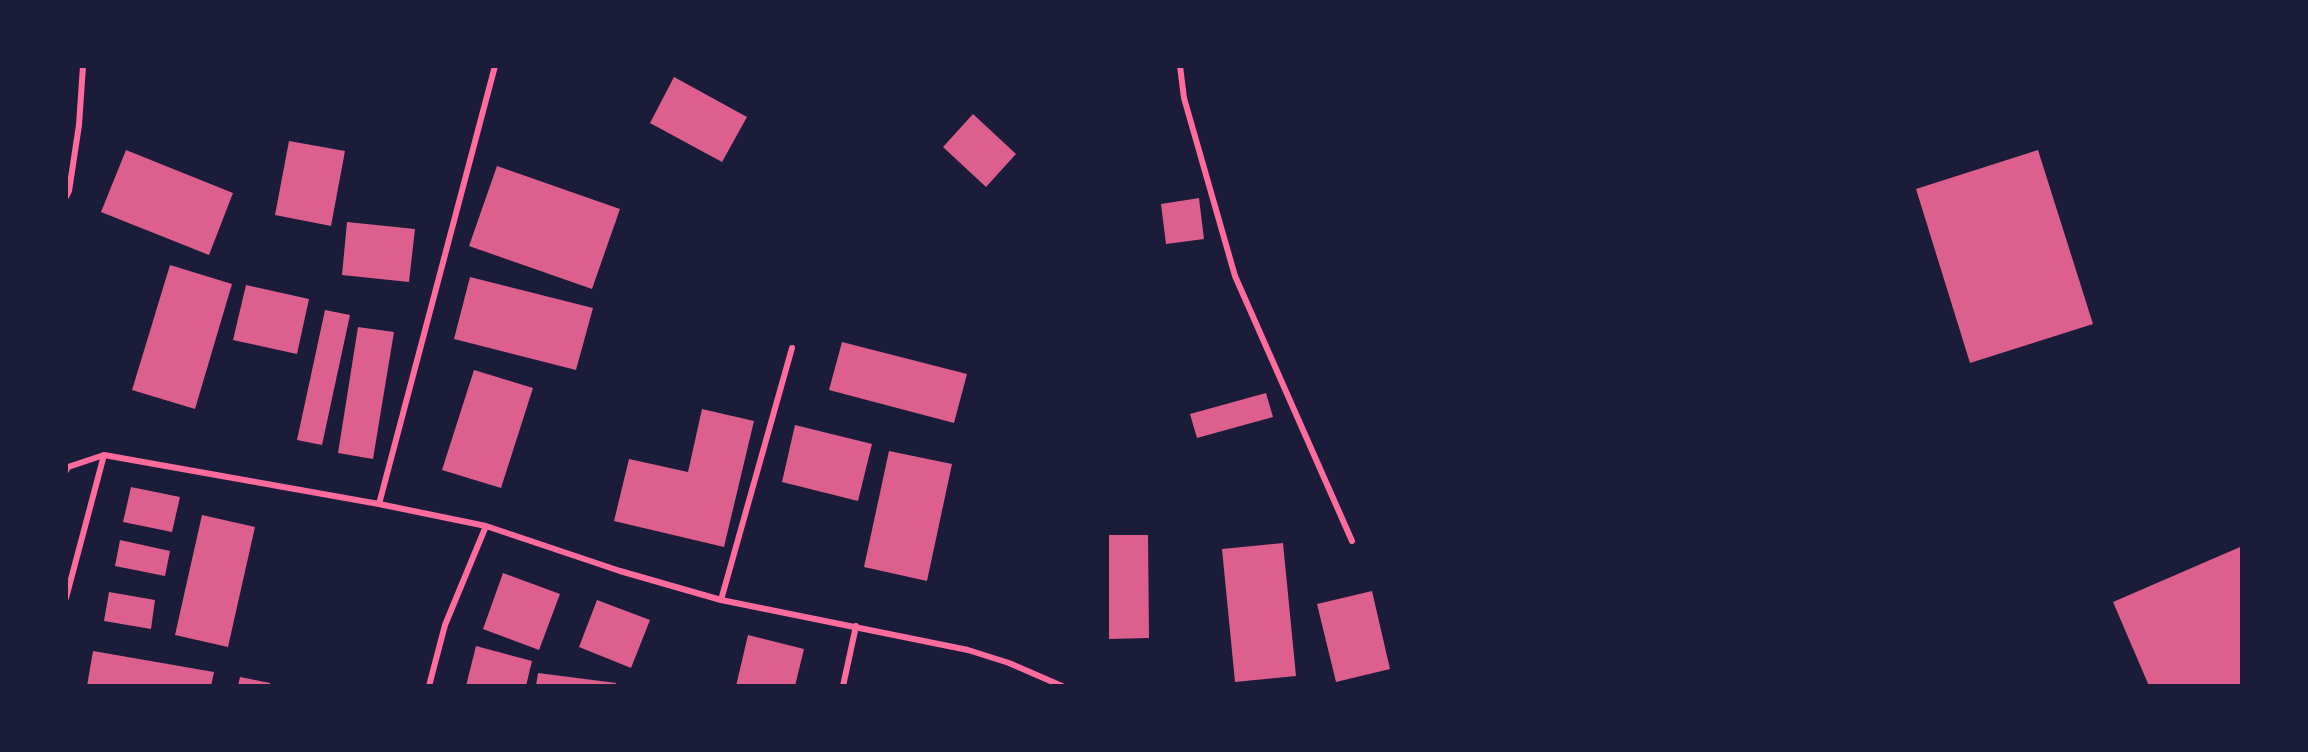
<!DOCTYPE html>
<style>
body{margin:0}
#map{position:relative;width:2308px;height:752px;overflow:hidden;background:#1b1b3a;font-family:"Open Sans",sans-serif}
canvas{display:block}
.frame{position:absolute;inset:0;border:68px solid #1b1b3a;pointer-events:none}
</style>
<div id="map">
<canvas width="2308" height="752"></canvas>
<div class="frame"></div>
</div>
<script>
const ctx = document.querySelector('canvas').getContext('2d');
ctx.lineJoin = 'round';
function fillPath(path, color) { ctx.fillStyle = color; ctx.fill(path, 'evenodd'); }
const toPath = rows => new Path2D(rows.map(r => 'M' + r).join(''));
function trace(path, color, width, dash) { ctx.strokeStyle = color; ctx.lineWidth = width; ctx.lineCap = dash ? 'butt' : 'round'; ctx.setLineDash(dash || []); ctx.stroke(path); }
const building = toPath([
 [674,77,747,117,722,162,650,123],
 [973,114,1016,154,986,187,943,147],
 [289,141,345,151,331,226,275,215],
 [126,150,233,193,209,255,101,212],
 [2038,150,2093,324,1970,363,1916,189],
 [497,166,620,209,592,289,469,246],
 [1199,198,1204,239,1166,244,1161,204],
 [347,222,415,229,409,282,342,275],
 [170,265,232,284,195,409,132,390],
 [470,277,593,308,576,370,454,339],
 [246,285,309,299,297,354,233,340],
 [325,310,350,315,322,445,297,440],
 [358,327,394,332,373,459,338,453],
 [842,342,967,374,954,423,829,390],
 [474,370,533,388,501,488,442,470],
 [1266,393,1273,417,1197,438,1190,414],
 [702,409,754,421,724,547,614,521,629,459,688,472],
 [795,425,872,444,858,501,782,482],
 [889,451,952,464,927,581,864,567],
 [131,487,180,497,172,532,123,522],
 [202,515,255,527,228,647,175,635],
 [1109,535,1148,535,1149,638,1109,639],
 [120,540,170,551,165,576,115,566],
 [1283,543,1296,676,1235,682,1222,549],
 [2240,547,2242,552,2242,686,2149,686,2113,602],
 [503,573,560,594,539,650,483,629],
 [1372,591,1390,669,1336,682,1317,604],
 [109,592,155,600,151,629,104,621],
 [597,600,650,620,631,668,579,647],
 [748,635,804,649,795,686,736,686],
 [476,646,532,661,526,686,466,686],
 [93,651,214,672,211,686,87,686],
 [538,673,616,683,615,686,536,686],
 [240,677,270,683,270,686,238,686]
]);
const minor = toPath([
 [1180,66,1184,98,1235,276,1352,541],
 [66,197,69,191,79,125,83,66],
 [66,471,68,467,104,455,379,504,486,526,620,571,721,600,968,650,1009,663,1062,686],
 [379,504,495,66],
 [66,598,104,455],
 [721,600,792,348],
 [429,686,445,625,486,526],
 [843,686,856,626]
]);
fillPath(building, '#dd5f8e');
trace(minor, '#ff6b9d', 6);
</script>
